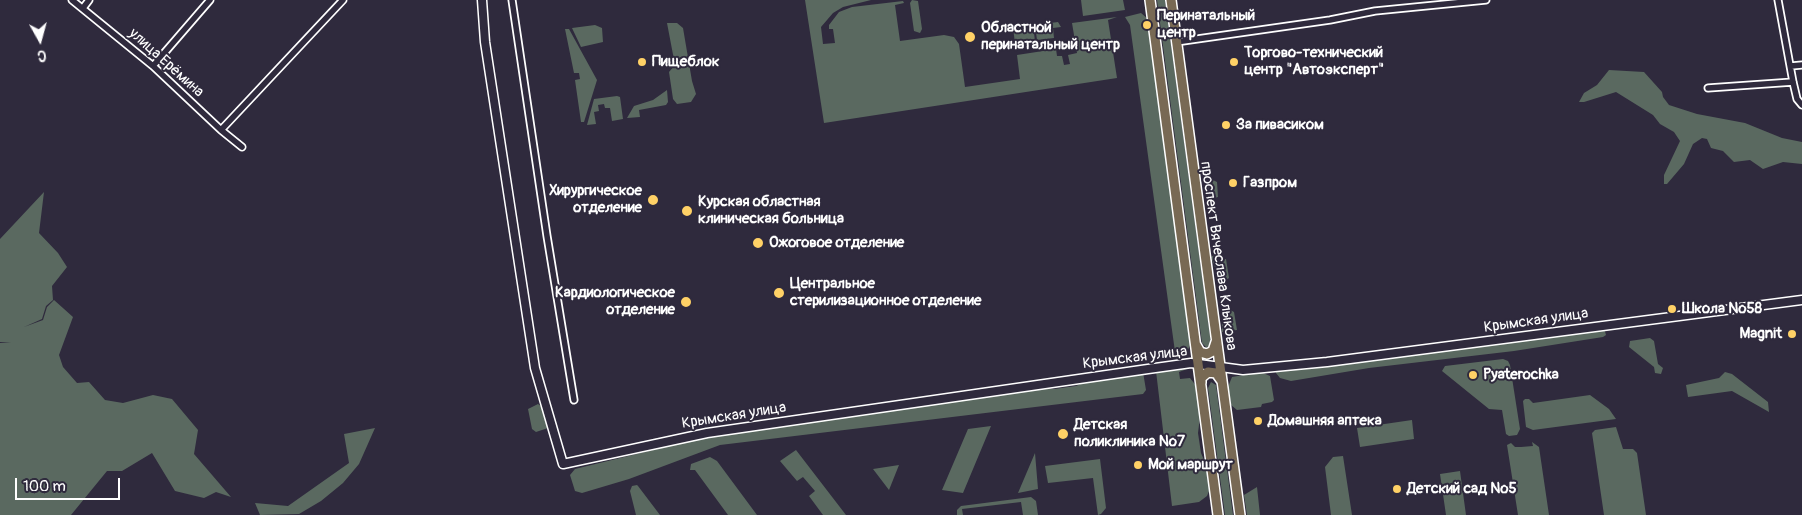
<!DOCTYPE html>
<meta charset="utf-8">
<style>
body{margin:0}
#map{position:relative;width:1802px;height:515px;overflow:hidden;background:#2f2a3d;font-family:Pangolin,sans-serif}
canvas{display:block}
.north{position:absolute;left:15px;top:15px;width:50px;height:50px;-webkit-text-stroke:4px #2f2a3d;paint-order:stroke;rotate:173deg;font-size:14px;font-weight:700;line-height:20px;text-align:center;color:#fff}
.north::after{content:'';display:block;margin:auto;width:18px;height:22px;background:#fff;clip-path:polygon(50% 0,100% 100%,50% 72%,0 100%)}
.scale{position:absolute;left:15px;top:478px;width:105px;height:22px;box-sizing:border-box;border:2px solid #fff;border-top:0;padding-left:6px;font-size:15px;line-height:18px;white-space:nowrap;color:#fff;-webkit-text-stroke:4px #2f2a3d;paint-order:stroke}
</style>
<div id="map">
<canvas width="1802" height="515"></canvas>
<div class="north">С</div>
<div class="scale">100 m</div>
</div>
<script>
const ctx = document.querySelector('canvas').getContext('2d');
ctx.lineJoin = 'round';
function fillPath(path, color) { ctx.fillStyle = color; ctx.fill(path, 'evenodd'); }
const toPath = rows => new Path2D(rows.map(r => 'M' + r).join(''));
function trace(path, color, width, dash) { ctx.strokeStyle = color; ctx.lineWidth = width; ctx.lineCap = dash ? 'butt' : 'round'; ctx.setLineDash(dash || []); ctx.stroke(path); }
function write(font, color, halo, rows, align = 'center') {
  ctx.font = font + ' Pangolin,sans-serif'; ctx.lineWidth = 4; ctx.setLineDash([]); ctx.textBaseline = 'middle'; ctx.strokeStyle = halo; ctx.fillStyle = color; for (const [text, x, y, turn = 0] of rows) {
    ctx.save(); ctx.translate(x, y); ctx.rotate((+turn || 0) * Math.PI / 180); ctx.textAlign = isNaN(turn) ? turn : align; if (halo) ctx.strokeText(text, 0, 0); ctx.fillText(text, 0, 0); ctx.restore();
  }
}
const green = toPath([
 [805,0,871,0,843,7,833,13,821,27,823,44,835,43,833,29,829,29,829,25,839,12,852,7,903,1,904,3,895,5,900,41,944,35,954,37,959,44,965,87,1020,79,1017,55,1056,49,1057,56,1062,56,1064,65,1070,64,1068,55,1077,53,1072,23,1117,17,1108,20,1117,78,824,123],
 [912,0,918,1,922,29,920,33,914,31,910,3],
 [1081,0,1123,0,1125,10,1083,16],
 [1157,0,1165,0,1211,343,1207,348,1202,343],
 [1141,13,1148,19,1191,343,1186,354,1176,359,1130,25,1125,17],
 [1058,22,1061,27,1053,28,1054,38,1037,40,1035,25],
 [667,23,677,23,683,28,692,81,696,94,691,102,677,104,673,99,669,72,675,65],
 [595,25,602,28,603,42,581,47,572,28],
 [1033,25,1035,41,1015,43,1013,28],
 [565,29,569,29,597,80,584,122,581,122,575,80,580,79,579,73,574,73],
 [1609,70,1644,72,1662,92,1663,97,1669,105,1697,114,1745,123,1782,138,1802,142,1802,164,1783,162,1763,169,1750,160,1734,162,1723,151,1711,148,1707,139,1702,138,1693,144,1684,164,1667,184,1664,184,1664,175,1680,141,1674,132,1660,124,1653,115,1616,92,1584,102,1579,102,1584,93,1597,85],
 [667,90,668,102,666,105,639,110,640,117,627,118,634,106,653,100],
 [617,96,620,97,623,119,612,121,610,108,605,108,604,104,598,105,599,111,594,112,596,124,587,125,594,99],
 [1211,179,1217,182,1218,197,1207,200,1204,181],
 [44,192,39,233,58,253,67,267,52,286,53,300,46,306,42,319,24,327,43,320,47,307,54,300,73,317,59,355,63,367,77,383,89,382,105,400,123,403,153,395,172,399,198,430,194,454,231,497,216,492,204,498,175,491,152,453,122,471,107,471,71,515,0,515,0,343,11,342,0,342,0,239],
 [1214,255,1217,260,1226,259,1229,278,1221,283,1211,257],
 [1225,307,1234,312,1237,330,1222,332,1222,308],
 [1604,328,1606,335,1603,337,1514,351,1369,368,1291,381,1280,378,1276,373,1276,371],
 [1650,338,1654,341,1658,364,1663,368,1661,374,1655,373,1654,367,1629,347,1630,341],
 [1503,359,1508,361,1510,365,1520,429,1517,435,1509,436,1506,434,1502,410,1489,409,1442,371,1445,366],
 [1187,365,1187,369,1179,372,1180,379,1190,378,1197,387,1200,417,1198,433,1201,453,1207,467,1210,489,1207,496,1199,502,1172,506,1156,371],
 [1143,372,1146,390,1143,394,720,445,629,479,582,493,575,491,570,475,575,469,706,437,1039,387,1054,389,1076,386,1090,380],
 [1261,372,1270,376,1274,400,1272,402,1262,404,1261,407,1237,410,1231,405,1228,387,1232,377],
 [1725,372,1732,374,1768,402,1769,412,1732,391,1688,397,1686,385,1719,378],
 [1211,382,1216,385,1233,515,1225,515,1208,388],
 [1590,395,1609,409,1616,419,1533,430,1526,427,1523,401,1525,399,1529,399,1533,403],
 [538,404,541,406,548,428,536,432,532,429,528,409],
 [1412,420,1414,439,1360,447,1357,428],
 [991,426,963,493,942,490,968,429],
 [1616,427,1623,449,1633,449,1637,453,1646,515,1604,515,1592,433,1595,430],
 [375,428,359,464,343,483,321,501,299,514,260,515,255,503,288,506,349,463,344,434],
 [1532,442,1539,447,1549,515,1518,515,1507,445,1511,443,1515,447,1521,447,1533,446],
 [796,450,846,515,823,515,809,496,815,491,803,477,797,481,780,461],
 [1035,453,1038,489,1018,493],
 [1343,456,1352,515,1331,515,1325,467,1333,457],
 [710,457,717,461,757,515,728,515,695,470,690,470,691,464],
 [1100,459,1106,508,1101,514,1098,515,1093,478,1048,483,1045,466],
 [899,465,889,490,873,469],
 [1460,471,1466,515,1446,515,1440,474],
 [637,485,638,486,660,515,636,515,630,491,632,486],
 [1257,487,1260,515,1247,515,1244,495],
 [1031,497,1036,501,1038,515,1023,515,1021,502,962,509,963,515,957,515,957,510,961,506]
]);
const street = toPath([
 [72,0,153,66,221,130,242,147],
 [512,0,547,236,574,400],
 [1778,0,1793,82,1797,99,1802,105],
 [83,8,89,0],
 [1176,42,1330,20,1375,11,1486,0],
 [153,66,210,0],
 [1791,66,1802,65],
 [1708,88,1793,82],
 [221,130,343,0]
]);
const secondary = toPath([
 [482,0,485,42,535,368,563,464,707,433,1148,369,1191,363,1243,370,1327,362,1802,300]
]);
const primary = toPath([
 [1150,0,1218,515],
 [1171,0,1240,515],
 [1196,345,1200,352,1207,354,1213,351,1216,342],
 [1201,383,1201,378,1208,372,1216,373,1221,380]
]);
const markers = [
 [1147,25,5,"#ffd166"],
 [970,37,6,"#ffd166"],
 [642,62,5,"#ffd166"],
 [1234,62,5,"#ffd166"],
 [1226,125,5,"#ffd166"],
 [1233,183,5,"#ffd166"],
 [653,200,6,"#ffd166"],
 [687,211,6,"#ffd166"],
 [758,243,6,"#ffd166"],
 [779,293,6,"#ffd166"],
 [686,302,6,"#ffd166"],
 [1672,309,5,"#ffd166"],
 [1792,334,5,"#ffd166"],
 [1473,375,5,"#ffd166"],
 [1258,421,5,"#ffd166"],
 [1063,434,6,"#ffd166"],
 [1138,465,5,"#ffd166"],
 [1397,489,5,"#ffd166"]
];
const poiNames = [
 ["Перинатальный",1157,16],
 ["центр",1157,33],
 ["Областной",981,28],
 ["перинатальный центр",981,45],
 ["Торгово-технический",1244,53],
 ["центр \"Автоэксперт\"",1244,70],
 ["Пищеблок",652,62],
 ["За пивасиком",1236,125],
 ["Газпром",1243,183],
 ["Хирургическое",642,191,"right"],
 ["отделение",642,208,"right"],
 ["Курская областная",698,202],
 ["клиническая больница",698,219],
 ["Ожоговое отделение",769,243],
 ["Центральное",790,284],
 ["стерилизационное отделение",790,301],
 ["Кардиологическое",675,293,"right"],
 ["отделение",675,310,"right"],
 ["Школа №58",1682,309],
 ["Magnit",1782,334,"right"],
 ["Pyaterochka",1483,375],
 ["Домашняя аптека",1268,421],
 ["Детская",1074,425],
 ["поликлиника №7",1074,442],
 ["Мой маршрут",1148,465],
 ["Детский сад №5",1407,489]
];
const streetNames = [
 ["улица Ерёмина",166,63,42],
 ["проспект Вячеслава Клыкова",1218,256,82],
 ["Крымская улица",1536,321,-8],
 ["Крымская улица",1135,358,-7],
 ["Крымская улица",734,416,-9]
];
fillPath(green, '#5a6960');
trace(street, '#fff', 9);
trace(secondary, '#fff', 11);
trace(primary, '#fff', 12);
trace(street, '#2f2a3d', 5.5);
trace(secondary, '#2f2a3d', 8);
trace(primary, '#786954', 9);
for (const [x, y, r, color] of markers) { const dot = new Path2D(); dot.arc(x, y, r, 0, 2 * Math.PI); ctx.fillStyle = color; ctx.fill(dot); trace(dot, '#2f2a3d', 2); }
write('bold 15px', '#fff', '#2f2a3d', poiNames, 'left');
write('15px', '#fff', '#2f2a3d', streetNames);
</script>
